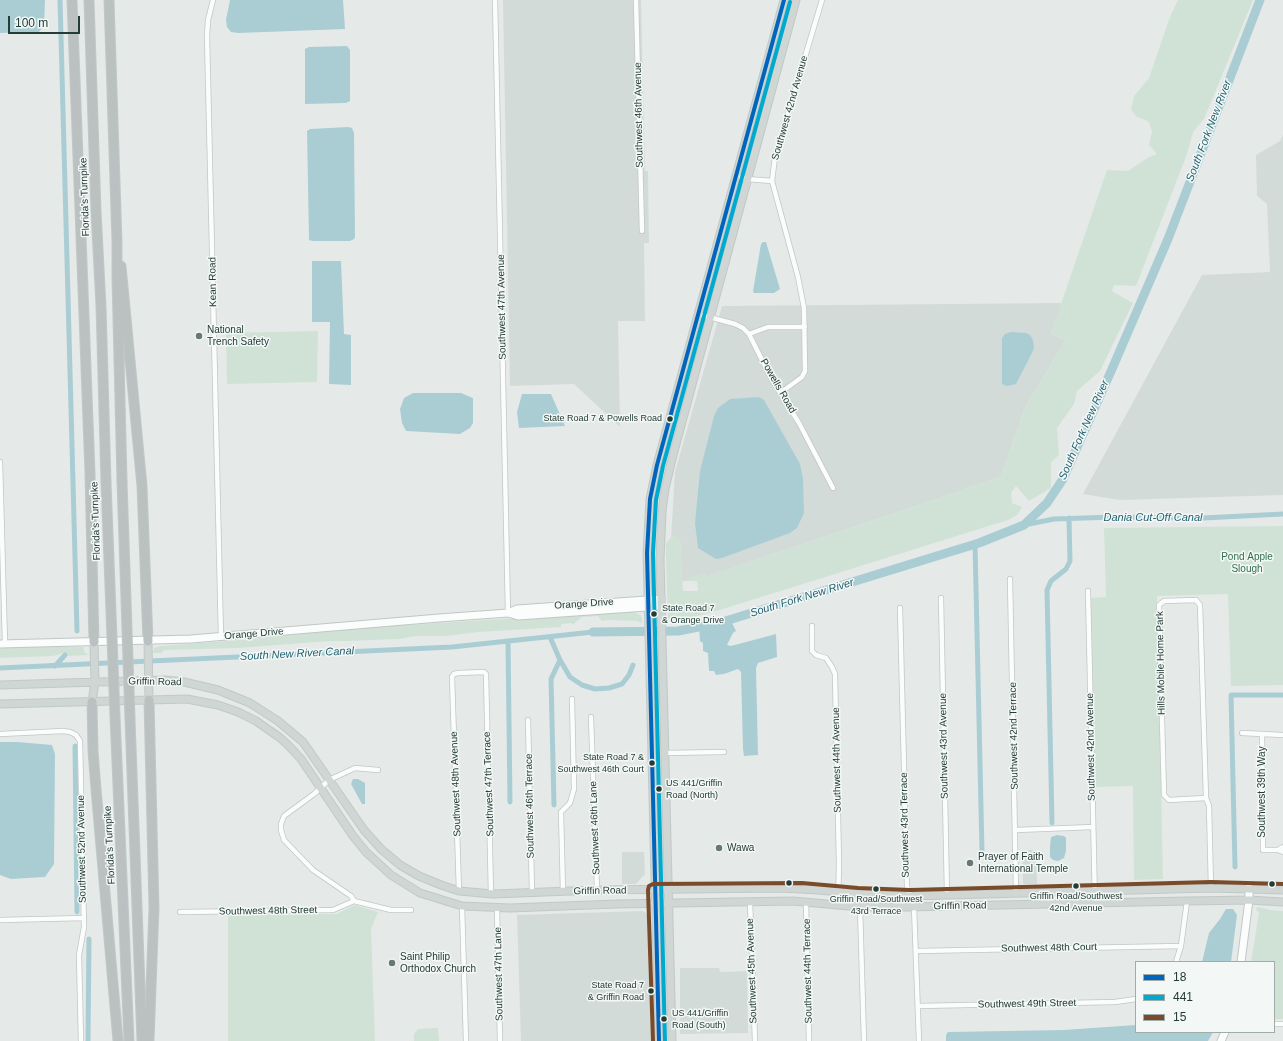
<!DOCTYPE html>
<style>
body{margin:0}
#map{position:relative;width:1283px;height:1041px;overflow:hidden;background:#e5eae8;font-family:Helvetica,sans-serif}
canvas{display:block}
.legend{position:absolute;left:1135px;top:961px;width:140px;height:72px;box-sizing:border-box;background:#f3f8f6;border:1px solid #a0aca9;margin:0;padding:5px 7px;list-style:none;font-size:12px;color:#243b36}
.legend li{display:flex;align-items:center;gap:8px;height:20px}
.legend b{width:20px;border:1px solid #a0aca9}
.scale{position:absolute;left:8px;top:16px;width:72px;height:18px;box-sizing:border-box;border:2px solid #243b36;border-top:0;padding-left:5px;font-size:12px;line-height:14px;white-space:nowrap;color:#243b36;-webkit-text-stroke:3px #f3f8f6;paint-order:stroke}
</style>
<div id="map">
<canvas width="1283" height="1041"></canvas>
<ul class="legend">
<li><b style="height:5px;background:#0065bd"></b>18</li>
<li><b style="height:5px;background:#00a9ce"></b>441</li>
<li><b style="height:5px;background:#7a4b2a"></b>15</li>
</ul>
<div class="scale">100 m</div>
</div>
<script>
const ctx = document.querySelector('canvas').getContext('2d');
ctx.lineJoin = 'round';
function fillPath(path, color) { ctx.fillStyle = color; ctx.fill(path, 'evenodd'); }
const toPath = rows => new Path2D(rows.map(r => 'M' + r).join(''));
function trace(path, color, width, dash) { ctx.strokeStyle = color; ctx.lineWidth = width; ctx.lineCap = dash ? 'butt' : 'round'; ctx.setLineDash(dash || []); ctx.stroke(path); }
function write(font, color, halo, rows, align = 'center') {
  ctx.font = font + ' Helvetica,sans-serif'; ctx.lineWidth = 3; ctx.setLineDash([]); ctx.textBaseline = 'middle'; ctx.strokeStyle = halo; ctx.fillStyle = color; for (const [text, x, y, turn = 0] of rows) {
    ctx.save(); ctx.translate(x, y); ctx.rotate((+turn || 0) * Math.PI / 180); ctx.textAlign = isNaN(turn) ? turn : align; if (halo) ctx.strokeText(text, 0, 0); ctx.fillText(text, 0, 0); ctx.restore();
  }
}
const built = toPath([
 [503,0,641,0,645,171,648,171,649,243,644,243,645,321,618,321,620,427,574,384,510,386],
 [1283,135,1283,495,1119,500,1083,494,1202,275,1270,272,1267,204,1257,196,1256,155,1280,141],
 [1062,303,1051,333,1065,341,1024,410,1001,477,706,577,705,574,686,581,687,581,682,581,680,541,673,537,671,538,675,472,722,306],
 [1022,850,1036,850,1037,884,1023,884],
 [622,852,644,852,645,874,636,884,622,884],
 [643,911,647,914,651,1041,521,1041,517,915],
 [680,968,719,968,720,972,747,971,748,1033,680,1034]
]);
const green = toPath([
 [1178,0,1253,0,1204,119,1193,132,1187,154,1136,286,1114,285,1112,291,1133,303,1100,371,1077,391,1074,404,1057,428,1059,455,1051,462,1051,488,1029,501,1016,486,1011,493,1012,503,1022,507,1017,515,1008,520,710,613,672,622,668,622,666,557,666,543,671,538,676,537,680,541,683,591,698,591,697,581,687,581,685,579,705,573,706,577,1001,477,1024,410,1065,341,1051,333,1107,170,1128,171,1149,157,1157,154,1149,145,1152,132,1149,122,1136,116,1131,110,1134,96,1149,78,1170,17],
 [318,331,317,382,227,384,226,333],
 [1283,526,1283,685,1231,686,1228,594,1157,596,1163,879,1134,880,1133,786,1095,787,1091,598,1106,597,1104,528],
 [628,611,634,612,640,615,642,618,642,623,637,621,607,620,602,621,598,616,582,617,572,625,572,623,561,624,561,627,479,632,445,636,416,636,399,639,348,641,331,641,237,648,164,650,161,653,153,653,154,648,160,646,254,639,343,629],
 [0,647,83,647,85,653,89,655,66,656,63,653,53,656,0,658],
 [354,905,378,912,371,929,375,1041,228,1041,228,915,337,914],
 [1257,907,1271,910,1283,911,1283,1019,1274,1019,1274,962,1251,962,1259,913,1256,909],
 [438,1028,439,1041,414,1041,414,1034,418,1029]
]);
const water = toPath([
 [0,0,45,0,44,26,39,32,0,33],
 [230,0,343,0,345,29,238,33,231,32,227,27,226,20],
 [347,46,350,50,350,101,346,103,305,104,305,49,309,47],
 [348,127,352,128,354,133,355,237,354,239,350,241,312,241,309,240,307,131,310,129],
 [763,242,766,242,769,252,780,289,774,293,754,293,753,291,761,244],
 [312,261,341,261,344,334,351,335,351,385,329,384,330,322,312,322],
 [1011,332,1026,333,1030,335,1033,340,1034,347,1033,351,1016,384,1007,386,1002,384,1002,338,1005,334],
 [413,393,461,393,473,398,473,423,470,428,460,434,406,431,402,423,400,409,404,398],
 [522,394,551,394,565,426,519,428,517,412],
 [759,397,764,400,800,464,803,479,804,513,797,528,790,533,722,558,716,559,698,548,695,523,700,471,714,416,718,408,730,399],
 [719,623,732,623,736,631,733,633,727,645,731,646,776,634,777,657,758,663,756,668,758,755,744,756,743,749,741,672,738,669,724,674,716,675,714,671,709,671,708,653,703,651,703,643,700,641,699,627],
 [0,742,18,742,52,745,55,754,54,864,45,877,11,879,0,875],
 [353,779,358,779,365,783,365,804,362,804,351,784],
 [1057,835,1064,836,1066,838,1066,851,1064,858,1058,861,1053,860,1050,857,1050,846,1051,837],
 [1226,909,1233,909,1237,915,1231,962,1202,962,1209,933,1220,919],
 [1136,1025,1136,1032,1213,1032,1208,1041,946,1041,946,1035,948,1032,1064,1030]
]);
const canal = toPath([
 [60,0,77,631],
 [1024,525,1054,519,1115,517,1203,518,1283,514],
 [975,544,982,852],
 [550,637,560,660,551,679,554,805],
 [508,641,510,802],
 [560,660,570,677,582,685,595,689,609,688,622,684,629,675,633,665],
 [55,666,65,655],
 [0,668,452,647,593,632],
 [75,746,77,912],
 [1052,823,1047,590,1051,581,1066,569,1070,561,1069,518],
 [1235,867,1231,695,1283,695],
 [88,1041,89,939]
]);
const river = toPath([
 [593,632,678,631,719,623,979,543,1024,525,1047,503,1063,479,1112,369,1168,239,1260,0]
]);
const street = toPath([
 [213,0,208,20,207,36,221,637],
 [495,0,508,613],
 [636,0,642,231],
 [736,176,747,179,772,181,775,157,822,0],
 [772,181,798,277,804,308,805,371,802,377,780,393],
 [698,314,735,324,743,328,749,334,771,378,799,423,833,488],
 [749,334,768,327,805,327],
 [0,462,5,644],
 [1010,579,1016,892],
 [1088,591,1095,903],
 [941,598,947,894],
 [1196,600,1200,605,1206,798,1169,800,1164,795,1159,605,1164,601,1196,600],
 [900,608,907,887,914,907,919,1041],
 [812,626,812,651,816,655,826,658,832,667,835,674,839,863,838,905],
 [591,717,597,890],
 [528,720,532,892],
 [1242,733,1283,735],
 [0,734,63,731,70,732,76,735,80,741,84,927,79,955,81,1041],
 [1262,734,1263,850,1278,850,1283,852],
 [664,753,724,752],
 [1206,798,1209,806,1211,888],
 [1016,830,1093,827],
 [1278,850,1283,847],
 [459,891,452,677,454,674,458,673,484,672,486,674,491,894],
 [563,892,561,812,570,803,574,789,572,699],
 [354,901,351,896,313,870,284,840,281,830,281,824,284,816,314,794,329,780,355,768,378,770],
 [750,902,755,1041],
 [806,902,809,1041],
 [462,906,466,1041],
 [860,907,864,1041],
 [497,908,500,1041],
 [180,912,333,910,354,901,391,910,411,910],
 [0,920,84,918],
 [917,951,1181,946],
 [1176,962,1181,946,1187,901],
 [918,1006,1115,1002,1136,999],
 [1274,1024,1283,1024]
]);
const secondary = toPath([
 [508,613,517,609,661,599],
 [0,644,191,639,439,618,508,613,518,616,661,606],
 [1241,962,1249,900,1249,888],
 [1221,1041,1225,1032]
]);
const primary = toPath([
 [148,641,149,700],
 [0,685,165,680,184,682,218,690,250,703,278,721,303,742,364,830,381,849,400,865,419,876,441,885,459,891,493,894,597,890,781,888,818,890,875,895,910,896,1211,888,1283,890],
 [92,702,95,682,94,642],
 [0,704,187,699,218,705,238,712,256,721,279,737,288,745,301,759,353,836,366,852,391,875,420,893,462,906,510,908,617,904,793,901,860,907,907,907,1187,901,1249,900,1283,902],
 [659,1041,647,553,650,499,657,465,784,0],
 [672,1041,660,559,662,511,665,489,673,455,796,0]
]);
const highway = toPath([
 [72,0,90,473,94,642],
 [89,0,96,211,101,306,106,482],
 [109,0,117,242,117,278,122,481],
 [121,266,142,486,148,641],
 [92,702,93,751,96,789,118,1041],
 [115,716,129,1041],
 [130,719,142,1041],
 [149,1041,154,908,149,700]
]);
const highwayBridge = toPath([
 [122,481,130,719],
 [106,482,115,716]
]);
const bus1 = toPath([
 [659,1041,647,553,650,499,657,465,784,0]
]);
const bus2 = toPath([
 [665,1041,653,553,656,500,663,466,790,2]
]);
const bus3 = toPath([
 [653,1041,648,890,649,886,653,884,802,883,858,888,910,890,1211,882,1283,884]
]);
const markers = [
 [199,336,4,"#687874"],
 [670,419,3.5,"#243b36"],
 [654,614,3.5,"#243b36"],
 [652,763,3.5,"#243b36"],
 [659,789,3.5,"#243b36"],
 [719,848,4,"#687874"],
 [970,863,4,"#687874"],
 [789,883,3.5,"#243b36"],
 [1272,884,3.5,"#243b36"],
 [1076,886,3.5,"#243b36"],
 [876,889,3.5,"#243b36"],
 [392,963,4,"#687874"],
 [651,991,3.5,"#243b36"],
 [664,1019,3.5,"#243b36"]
];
const busNames = [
 ["State Road 7 & Powells Road",662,419],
 ["State Road 7",662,609,"left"],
 ["& Orange Drive",662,621,"left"],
 ["State Road 7 &",644,758],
 ["Southwest 46th Court",644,770],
 ["US 441/Griffin",666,784,"left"],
 ["Road (North)",666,796,"left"],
 ["Griffin Road/Southwest",1076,897,"center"],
 ["42nd Avenue",1076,909,"center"],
 ["Griffin Road/Southwest",876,900,"center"],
 ["43rd Terrace",876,912,"center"],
 ["State Road 7",644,986],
 ["& Griffin Road",644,998],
 ["US 441/Griffin",672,1014,"left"],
 ["Road (South)",672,1026,"left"]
];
const streetNames = [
 ["Southwest 42nd Avenue",790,108,-74],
 ["Southwest 46th Avenue",639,115,-91],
 ["Florida's Turnpike",85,197,-92],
 ["Kean Road",213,282,-91],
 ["Southwest 47th Avenue",502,307,-91],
 ["Powells Road",778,386,60],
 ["Florida's Turnpike",96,521,-92],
 ["Orange Drive",584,604,-4],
 ["Orange Drive",254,634,-5],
 ["Hills Mobile Home Park",1161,663,-91],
 ["Griffin Road",155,682,1],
 ["Southwest 42nd Terrace",1014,736,-91],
 ["Southwest 43rd Avenue",944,746,-91],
 ["Southwest 42nd Avenue",1091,747,-91],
 ["Southwest 44th Avenue",837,760,-91],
 ["Southwest 48th Avenue",456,784,-92],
 ["Southwest 47th Terrace",489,784,-92],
 ["Southwest 39th Way",1262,792,-90],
 ["Southwest 46th Terrace",530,806,-91],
 ["Southwest 43rd Terrace",905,825,-91],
 ["Southwest 46th Lane",595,828,-92],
 ["Florida's Turnpike",110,845,-93],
 ["Southwest 52nd Avenue",82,849,-91],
 ["Griffin Road",600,891,-1],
 ["Griffin Road",960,906,-1],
 ["Southwest 48th Street",268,911,-1],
 ["Southwest 48th Court",1049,948,-1],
 ["Southwest 45th Avenue",752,971,-92],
 ["Southwest 44th Terrace",808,971,-91],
 ["Southwest 47th Lane",499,974,-91],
 ["Southwest 49th Street",1027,1004,-1]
];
const poiNames = [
 ["National",207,330],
 ["Trench Safety",207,342],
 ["Wawa",727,848],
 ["Prayer of Faith",978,857],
 ["International Temple",978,869],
 ["Saint Philip",400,957],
 ["Orthodox Church",400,969]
];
const parkNames = [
 ["Pond Apple",1247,557],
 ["Slough",1247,569]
];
const waterNames = [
 ["South Fork New River",1209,131,-69],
 ["South Fork New River",1084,430,-66],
 ["Dania Cut-Off Canal",1153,518],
 ["South Fork New River",802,598,-17],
 ["South New River Canal",297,654,-3]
];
fillPath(built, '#d3dbd8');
fillPath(green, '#d0e2d6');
fillPath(water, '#aacdd4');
trace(canal, '#aacdd4', 5);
trace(river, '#aacdd4', 9);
trace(street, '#c2c7c5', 6);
trace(secondary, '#c0c7c5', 9);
trace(primary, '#c1c9c7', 9);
trace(highway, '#c1c9c7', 11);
trace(street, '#fbfcfc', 4.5);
trace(secondary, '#fbfcfc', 7);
trace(primary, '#cfd6d4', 7);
trace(highway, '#bbc1c0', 9);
trace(highwayBridge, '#c1c9c7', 11, []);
trace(highwayBridge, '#bbc1c0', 9);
trace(bus1, '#0065bd', 4);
trace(bus2, '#00a9ce', 4);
trace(bus3, '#7a4b2a', 4);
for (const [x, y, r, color] of markers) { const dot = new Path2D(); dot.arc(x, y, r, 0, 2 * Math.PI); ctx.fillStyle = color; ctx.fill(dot); trace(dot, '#f3f8f6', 1.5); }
write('9px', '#243b36', '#f3f8f6', busNames, 'right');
write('10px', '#243b36', '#f3f8f6', streetNames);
write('10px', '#243b36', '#f3f8f6', poiNames, 'left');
write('10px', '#326f4c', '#f3f8f6', parkNames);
write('italic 11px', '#246172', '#f3f8f6', waterNames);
</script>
